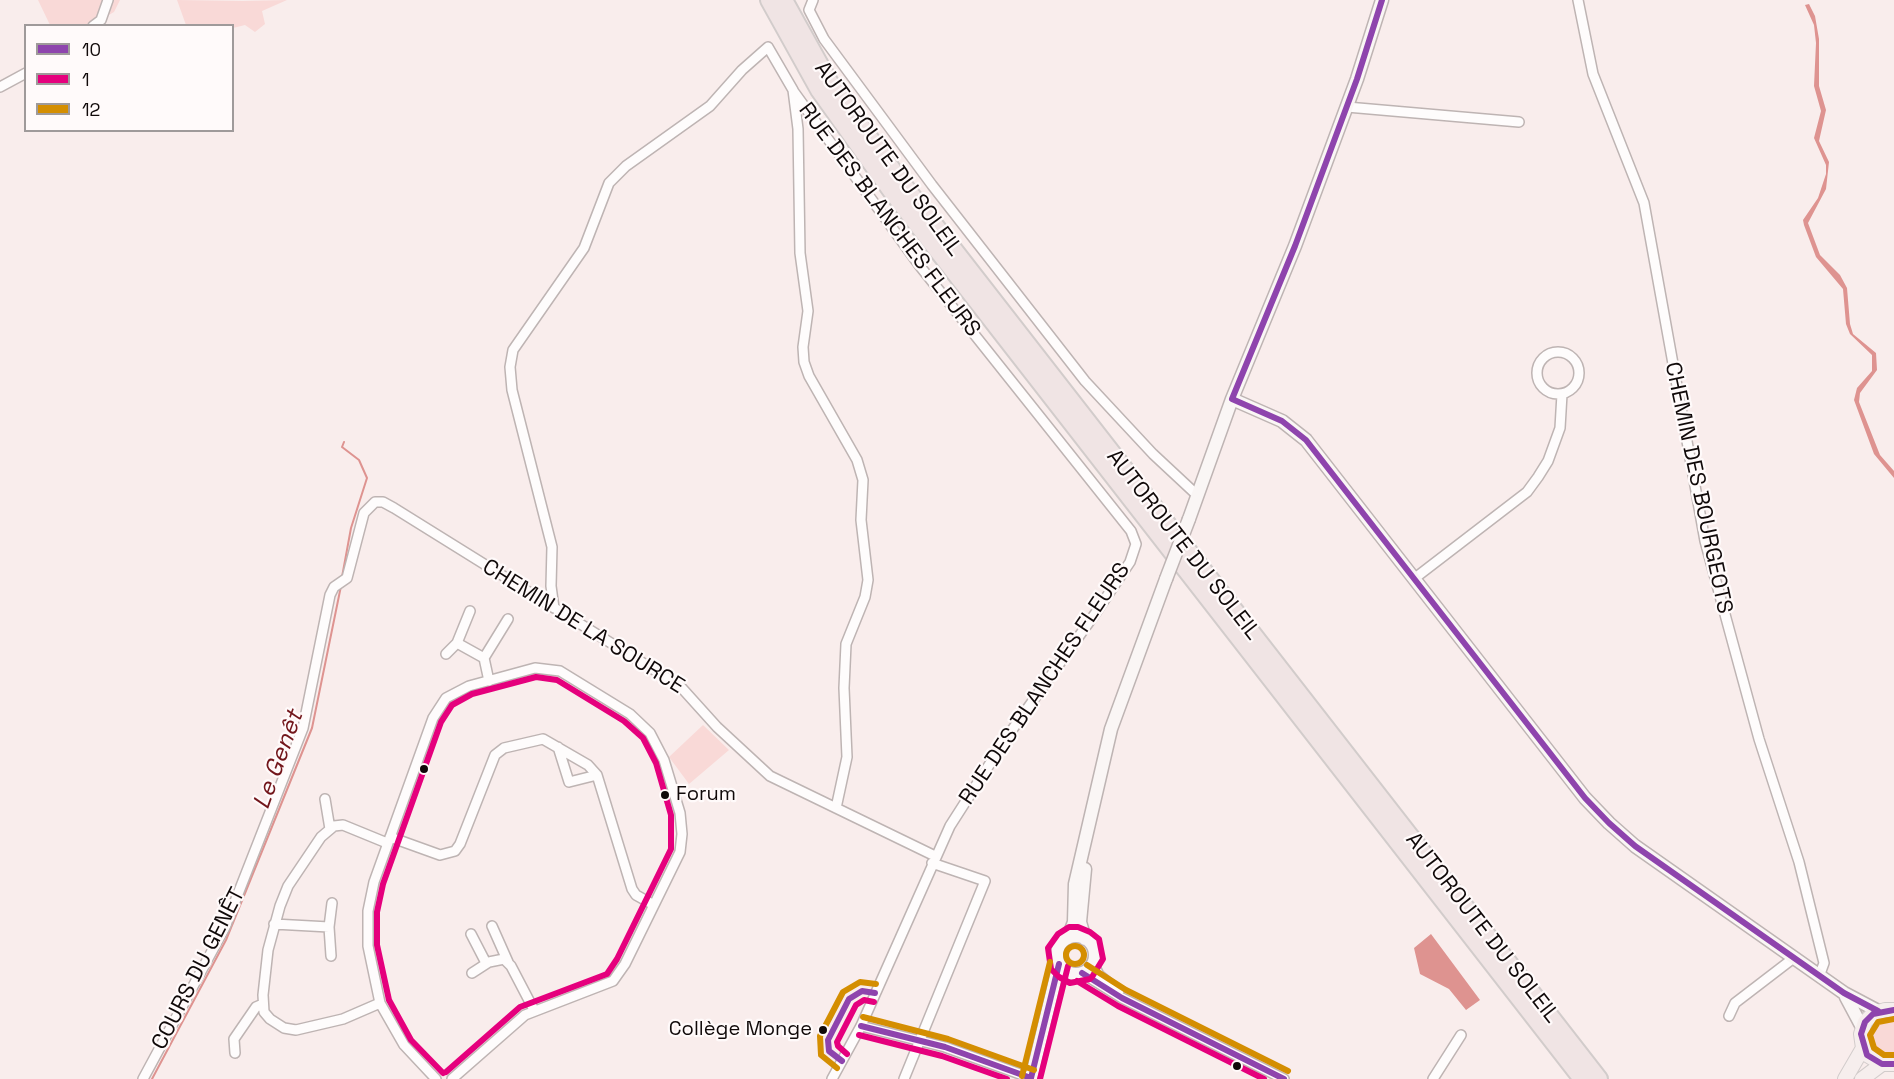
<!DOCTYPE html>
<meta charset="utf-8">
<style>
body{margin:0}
#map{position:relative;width:1894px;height:1079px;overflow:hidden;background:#f9edec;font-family:"Space Grotesk",sans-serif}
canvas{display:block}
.legend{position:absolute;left:24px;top:24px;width:210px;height:108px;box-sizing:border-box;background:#fffafa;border:2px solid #9f9a9a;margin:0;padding:8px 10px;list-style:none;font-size:18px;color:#100909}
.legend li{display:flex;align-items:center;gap:12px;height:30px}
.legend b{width:30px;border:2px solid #9f9a9a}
</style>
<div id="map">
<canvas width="1894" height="1079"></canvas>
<ul class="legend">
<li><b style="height:8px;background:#8e44ad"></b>10</li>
<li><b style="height:8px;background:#e5007d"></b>1</li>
<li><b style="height:8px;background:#d48e01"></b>12</li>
</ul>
</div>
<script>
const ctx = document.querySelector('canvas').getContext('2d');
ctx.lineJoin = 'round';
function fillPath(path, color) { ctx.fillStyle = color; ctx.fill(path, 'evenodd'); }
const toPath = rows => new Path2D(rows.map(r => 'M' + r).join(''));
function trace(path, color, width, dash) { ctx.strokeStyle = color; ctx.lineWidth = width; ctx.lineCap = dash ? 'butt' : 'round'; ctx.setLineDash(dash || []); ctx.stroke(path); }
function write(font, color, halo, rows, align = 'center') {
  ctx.font = font + ' "Space Grotesk",sans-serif'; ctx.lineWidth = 4.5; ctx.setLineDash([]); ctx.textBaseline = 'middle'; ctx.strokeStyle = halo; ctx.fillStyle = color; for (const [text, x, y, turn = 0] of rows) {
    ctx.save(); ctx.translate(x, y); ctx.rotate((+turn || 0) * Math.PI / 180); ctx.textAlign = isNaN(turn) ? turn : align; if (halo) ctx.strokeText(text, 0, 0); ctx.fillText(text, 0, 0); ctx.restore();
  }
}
const green = toPath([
 [38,0,120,0,114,12,90,26,50,25],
 [177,0,243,1,287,0,262,11,265,24,255,32,245,25,233,28,232,26,186,25],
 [703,725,729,750,689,784,669,757],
 [1888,1017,1894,1018,1894,1056,1890,1057,1875,1052,1869,1038,1874,1024]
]);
const water = toPath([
 [1809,4,1815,16,1819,39,1819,86,1826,110,1819,141,1829,162,1826,189,1808,223,1820,255,1840,275,1847,288,1850,324,1853,334,1876,353,1877,370,1860,393,1859,402,1880,455,1894,471,1894,478,1874,454,1854,400,1857,388,1872,371,1872,355,1850,334,1846,324,1843,289,1816,257,1804,225,1803,220,1818,198,1826,174,1826,165,1814,138,1821,111,1814,86,1816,43,1814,25,1805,5],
 [1431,934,1480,1000,1466,1010,1449,989,1420,974,1414,948]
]);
const stream = toPath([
 [342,577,351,528,367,478,359,460,342,447,344,442],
 [152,1079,226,940,312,728,341,586]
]);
const street = toPath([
 [813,0,809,10,824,39,932,185,1085,381,1153,454,1197,495],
 [1578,0,1593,74,1644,203,1705,541,1759,739,1799,862,1824,963,1820,974],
 [93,26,101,20,108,0],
 [0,87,26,73],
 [794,92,919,265,1131,531,1136,544,1130,562,1097,611,1007,737,950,826,861,1026,832,1079],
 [1347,107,1519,122],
 '1537 373a21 21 0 1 1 42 0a21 21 0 1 1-42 0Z',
 [1415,578,1527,492,1538,477,1548,461,1560,428,1562,394],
 [554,608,551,586,552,547,512,390,510,367,513,350,584,248,609,183,626,166,710,106,742,70,768,47,793,90,798,129,800,253,808,311,803,347,804,362,809,376,857,460,863,480,861,520,868,580,865,597,846,644,844,688,847,757,836,808],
 [457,643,484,658],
 [446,654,457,643,470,611],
 [489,681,484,658,508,619],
 [558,747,569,782,597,775],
 [325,799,330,829],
 [390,837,440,855,455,851,460,844,495,755,504,748,543,739,588,765,597,775,632,889,636,895,654,905],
 [274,924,329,927],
 [492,926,508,962],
 [471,934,486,963],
 [331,956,329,927,332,903],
 [1093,963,1099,975,1119,991],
 [472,973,489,962,504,959,511,966,534,1010],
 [1082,973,1122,998,1284,1079],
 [380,1003,343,1019,296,1030,284,1028,270,1019,264,1012,263,995,268,950,280,906,288,886,321,837,334,826,343,825,387,843],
 [1729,1016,1735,1003,1795,957],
 [861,1026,945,1047,1031,1078],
 [235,1053,234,1039,256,1007,263,1004],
 [143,1079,225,927,303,728,330,595,334,587,347,578,364,513,375,502,383,502,394,508,680,686,717,727,770,776,935,856],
 [436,1079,404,1045,380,1003,368,946,368,911,374,882,433,718,446,698,469,686,535,668,560,671,630,714,650,733,664,760,680,813,682,834,680,852,625,964,613,981,525,1015,452,1079],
 [904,1079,985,881,932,863],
 [1433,1079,1461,1035]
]);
const secondary = toPath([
 [1232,399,1282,421,1306,440,1585,798,1609,823,1635,846,1844,993,1878,1011],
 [1189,519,1232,399,1295,246,1357,79,1382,0],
 '1057 955a19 19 0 1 1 38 0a19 19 0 1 1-38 0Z',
 [1068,938,1074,922,1075,884,1111,729,1166,579],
 [1085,939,1080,922,1085,869],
 [1846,997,1862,1027],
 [1031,1079,1059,964]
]);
const primary = toPath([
 [1894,1010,1885,1010,1873,1014,1865,1022,1861,1034,1863,1048,1867,1055,1882,1064,1894,1064],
 [1845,1079,1863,1048],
 [1862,1079,1882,1064]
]);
const highway = toPath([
 [769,0,819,90,892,192,1582,1079],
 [784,0,830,83,902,183,1599,1079]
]);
const secondaryBridge = toPath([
 [1166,579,1189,519]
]);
const bus1 = toPath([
 [1232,399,1282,421,1306,440,1585,798,1609,823,1635,846,1844,993,1878,1011],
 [1232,399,1295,246,1357,79,1382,0],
 [1082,973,1122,998,1284,1079],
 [1894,1010,1873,1014,1865,1022,1861,1034,1867,1055,1882,1064,1894,1064],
 [861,1026,945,1047,1031,1078],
 [842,1061,829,1051,828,1040,849,999,862,991,875,993],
 [1031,1078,1059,964]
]);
const bus2 = toPath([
 [1090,979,1070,983,1059,977,1051,969,1048,948,1058,934,1069,927,1078,927,1090,932,1099,939,1103,959,1092,977],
 [1077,981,1118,1006,1264,1079],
 [859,1035,942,1056,1007,1079],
 [847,1054,838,1046,837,1042,856,1005,864,1000,874,1002],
 [443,1073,411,1040,389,1000,377,945,377,912,383,884,441,722,452,705,472,694,536,677,557,680,624,721,643,738,656,763,671,815,671,849,617,959,607,974,520,1007,446,1072],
 [1040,1079,1068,966]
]);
const bus3 = toPath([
 '1066 955a9 9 0 1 1 18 0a9 9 0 1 1-18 0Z',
 [1087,965,1126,990,1288,1071],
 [863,1017,948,1039,1034,1070],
 [1894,1019,1878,1022,1870,1035,1874,1048,1884,1055,1894,1055],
 [837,1068,821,1055,820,1036,843,992,860,982,876,984],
 [1022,1076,1050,962]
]);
const markers = [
 [424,769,5,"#100909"],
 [665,795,5,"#100909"],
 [823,1030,5,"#100909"],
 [1237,1066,5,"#100909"]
];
const busNames = [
 ["Forum",676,795],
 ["Collège Monge",812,1030,"right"]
];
const streetNames = [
 ["AUTOROUTE DU SOLEIL",888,159,54],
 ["RUE DES BLANCHES FLEURS",889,220,53],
 ["CHEMIN DES BOURGEOTS",1698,488,78],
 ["AUTOROUTE DU SOLEIL",1183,545,52],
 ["CHEMIN DE LA SOURCE",583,627,32],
 ["RUE DES BLANCHES FLEURS",1045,684,-56],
 ["AUTOROUTE DU SOLEIL",1482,928,52],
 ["COURS DU GENÊT",199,969,-63]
];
const waterNames = [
 ["Le Genêt",279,760,-70]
];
fillPath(green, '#f9d9d7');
fillPath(water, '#de9390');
trace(stream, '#de9390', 2);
trace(street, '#beb4b3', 12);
trace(secondary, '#beb4b3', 15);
trace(primary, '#d2cccb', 16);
trace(highway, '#d2cccb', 20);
trace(street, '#fefcfc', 9);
trace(secondary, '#faf6f5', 12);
trace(primary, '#f6eeed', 14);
trace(highway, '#f0e4e4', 16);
trace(secondaryBridge, '#beb4b3', 15, []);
trace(secondaryBridge, '#faf6f5', 12);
trace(bus1, '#8e44ad', 6);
trace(bus2, '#e5007d', 6);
trace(bus3, '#d48e01', 6);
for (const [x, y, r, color] of markers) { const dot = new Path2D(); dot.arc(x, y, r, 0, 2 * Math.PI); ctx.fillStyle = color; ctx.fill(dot); trace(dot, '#fffafa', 2); }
write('20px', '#100909', '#fffafa', busNames, 'left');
write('22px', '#100909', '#fffafa', streetNames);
write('italic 24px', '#72151a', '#fffafa', waterNames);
</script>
